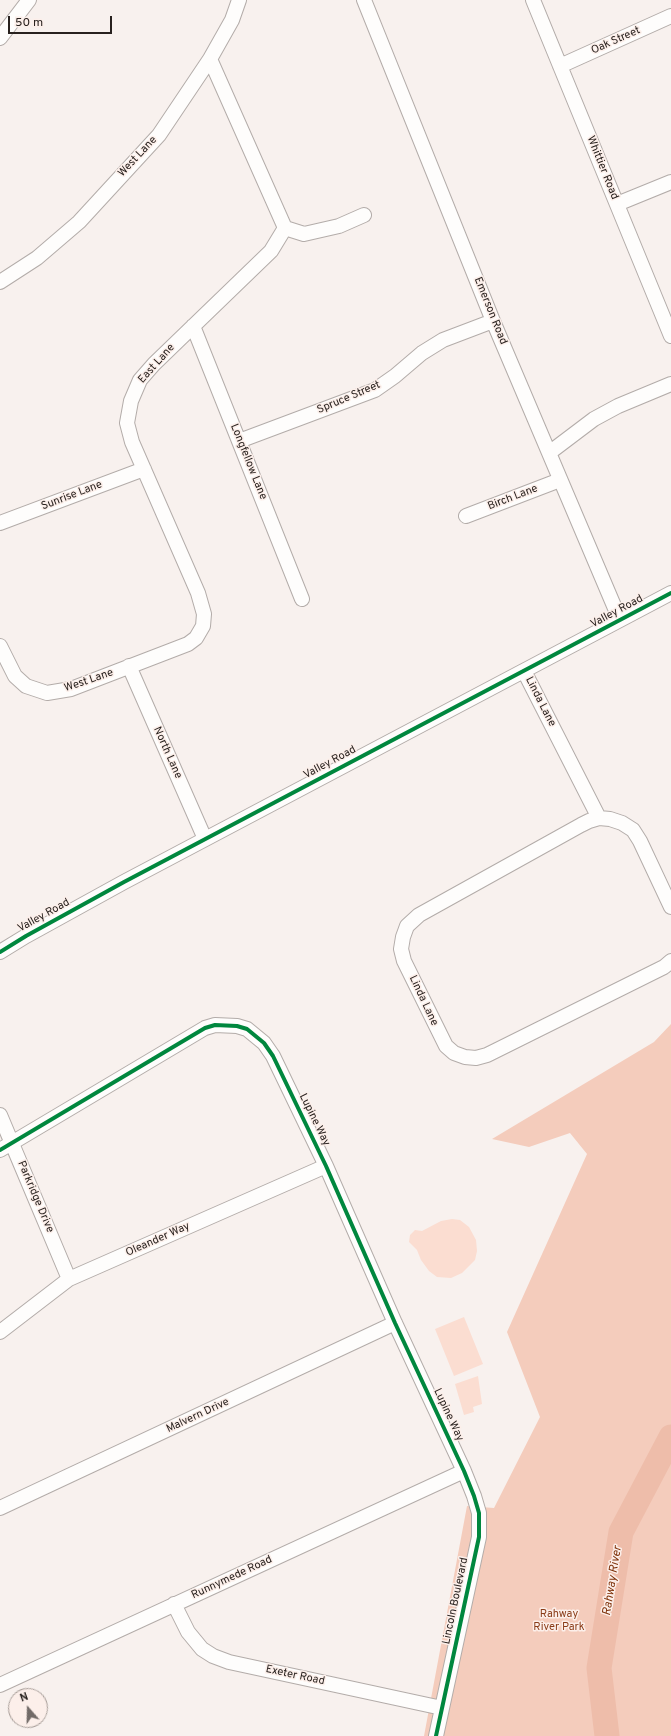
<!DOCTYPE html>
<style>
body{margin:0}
#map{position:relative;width:671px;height:1736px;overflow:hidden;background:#f8f1ee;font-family:Overpass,sans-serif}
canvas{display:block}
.north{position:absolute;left:8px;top:1688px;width:40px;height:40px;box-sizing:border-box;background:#fcefea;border:1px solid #a79d98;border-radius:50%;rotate:340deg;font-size:11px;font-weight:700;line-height:16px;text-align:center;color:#28211e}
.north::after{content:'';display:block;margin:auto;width:14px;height:18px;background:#716a67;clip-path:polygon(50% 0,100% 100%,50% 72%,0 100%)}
.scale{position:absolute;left:8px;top:16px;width:104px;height:18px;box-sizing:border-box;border:2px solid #28211e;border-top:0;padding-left:5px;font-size:12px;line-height:14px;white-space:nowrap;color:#28211e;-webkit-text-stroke:3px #fcefea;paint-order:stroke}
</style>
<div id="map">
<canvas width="671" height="1736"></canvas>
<div class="north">N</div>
<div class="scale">50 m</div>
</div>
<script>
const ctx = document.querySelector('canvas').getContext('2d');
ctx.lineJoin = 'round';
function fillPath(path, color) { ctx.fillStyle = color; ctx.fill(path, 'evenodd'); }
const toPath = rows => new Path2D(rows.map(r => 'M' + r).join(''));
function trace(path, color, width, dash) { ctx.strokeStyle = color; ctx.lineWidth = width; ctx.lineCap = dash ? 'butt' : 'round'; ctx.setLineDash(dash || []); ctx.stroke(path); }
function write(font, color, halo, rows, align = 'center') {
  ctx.font = font + ' Overpass,sans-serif'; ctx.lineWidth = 3; ctx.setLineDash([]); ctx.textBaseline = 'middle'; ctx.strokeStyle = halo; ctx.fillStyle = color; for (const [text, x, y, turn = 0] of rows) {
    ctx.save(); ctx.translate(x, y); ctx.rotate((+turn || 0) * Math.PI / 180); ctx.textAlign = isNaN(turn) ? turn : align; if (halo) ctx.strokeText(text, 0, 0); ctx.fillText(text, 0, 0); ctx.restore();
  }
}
const green = toPath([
 [452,1219,460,1220,469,1227,476,1240,477,1251,475,1260,462,1273,451,1278,437,1277,429,1271,421,1260,417,1250,409,1242,410,1235,415,1230,422,1231,441,1221],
 [464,1317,483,1364,454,1376,435,1329],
 [478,1376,482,1404,473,1407,474,1412,464,1415,455,1384]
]);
const forest = toPath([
 [671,1024,671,1736,424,1736,467,1506,494,1508,540,1417,507,1332,587,1154,570,1133,529,1147,492,1139,654,1042]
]);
const river = toPath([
 [607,1736,599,1668,621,1532,671,1437]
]);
const minor = toPath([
 [364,0,493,321,620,620],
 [533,0,671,336],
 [0,38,29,0],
 [210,59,285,228],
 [560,66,671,16],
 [617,204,671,182],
 [285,228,304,234,339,226,364,215],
 [0,282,37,258,79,222,159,135,210,59,232,20,239,0],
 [193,326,302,599],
 [239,441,375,390,395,376,422,353,443,340,493,321],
 [549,453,594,419,618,406,671,384],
 [466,516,560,480],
 [0,523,144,469],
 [0,646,15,676,26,686,47,693,71,689,188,644,196,638,203,626,204,614,198,593,132,442,127,423,131,401,140,380,154,364,271,251,285,228],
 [129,666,205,839],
 [524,671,599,818],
 [671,907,640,841,633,830,622,823,610,819,599,818,589,821,581,825,419,915,407,926,403,937,401,949,404,961,446,1046,454,1053,465,1057,476,1058,487,1055,664,967,671,961],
 [0,952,26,936,124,882,671,593],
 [0,1115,69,1279],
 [0,1150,205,1028,215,1025,237,1026,247,1029,264,1043,273,1056,326,1166,395,1323,464,1471,474,1496,479,1513,479,1537,436,1736],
 [0,1332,69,1279,326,1166],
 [0,1508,395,1323],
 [174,1604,188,1632,202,1649,213,1656,229,1662,442,1708],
 [0,1685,464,1471]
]);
const cycleway = toPath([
 [0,952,26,936,124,882,671,593],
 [0,1150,205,1028,215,1025,237,1026,247,1029,264,1043,273,1056,326,1166,395,1323,464,1471,474,1496,479,1513,479,1537,436,1736]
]);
const streetNames = [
 ["Oak Street",616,41,-24],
 ["West Lane",138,157,-47],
 ["Whittier Road",602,168,68],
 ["Emerson Road",490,311,68],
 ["East Lane",157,364,-48],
 ["Spruce Street",349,398,-23],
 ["Longfellow Lane",248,462,68],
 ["Sunrise Lane",72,496,-21],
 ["Birch Lane",513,498,-21],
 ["Valley Road",617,612,-28],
 ["West Lane",89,681,-19],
 ["Linda Lane",540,702,63],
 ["North Lane",167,753,66],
 ["Valley Road",330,763,-28],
 ["Valley Road",44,916,-29],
 ["Linda Lane",423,1001,65],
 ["Lupine Way",314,1120,64],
 ["Parkridge Drive",35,1197,67],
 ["Oleander Way",158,1240,-24],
 ["Lupine Way",448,1415,65],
 ["Malvern Drive",198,1416,-25],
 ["Runnymede Road",232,1578,-25],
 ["Lincoln Boulevard",456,1601,-78],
 ["Exeter Road",295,1676,12]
];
const parkNames = [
 ["Rahway",559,1615],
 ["River Park",559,1628]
];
const waterNames = [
 ["Rahway River",613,1581,-81]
];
fillPath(green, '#fbddd1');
fillPath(forest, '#f4ccbc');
trace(river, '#eebdaa', 25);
trace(minor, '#b3aca9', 16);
trace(minor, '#fefdfc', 14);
trace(cycleway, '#00873e', 4);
write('11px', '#28211e', '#fcefea', streetNames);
write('11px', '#8a3c18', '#fcefea', parkNames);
write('italic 12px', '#7d3008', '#fcefea', waterNames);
</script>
